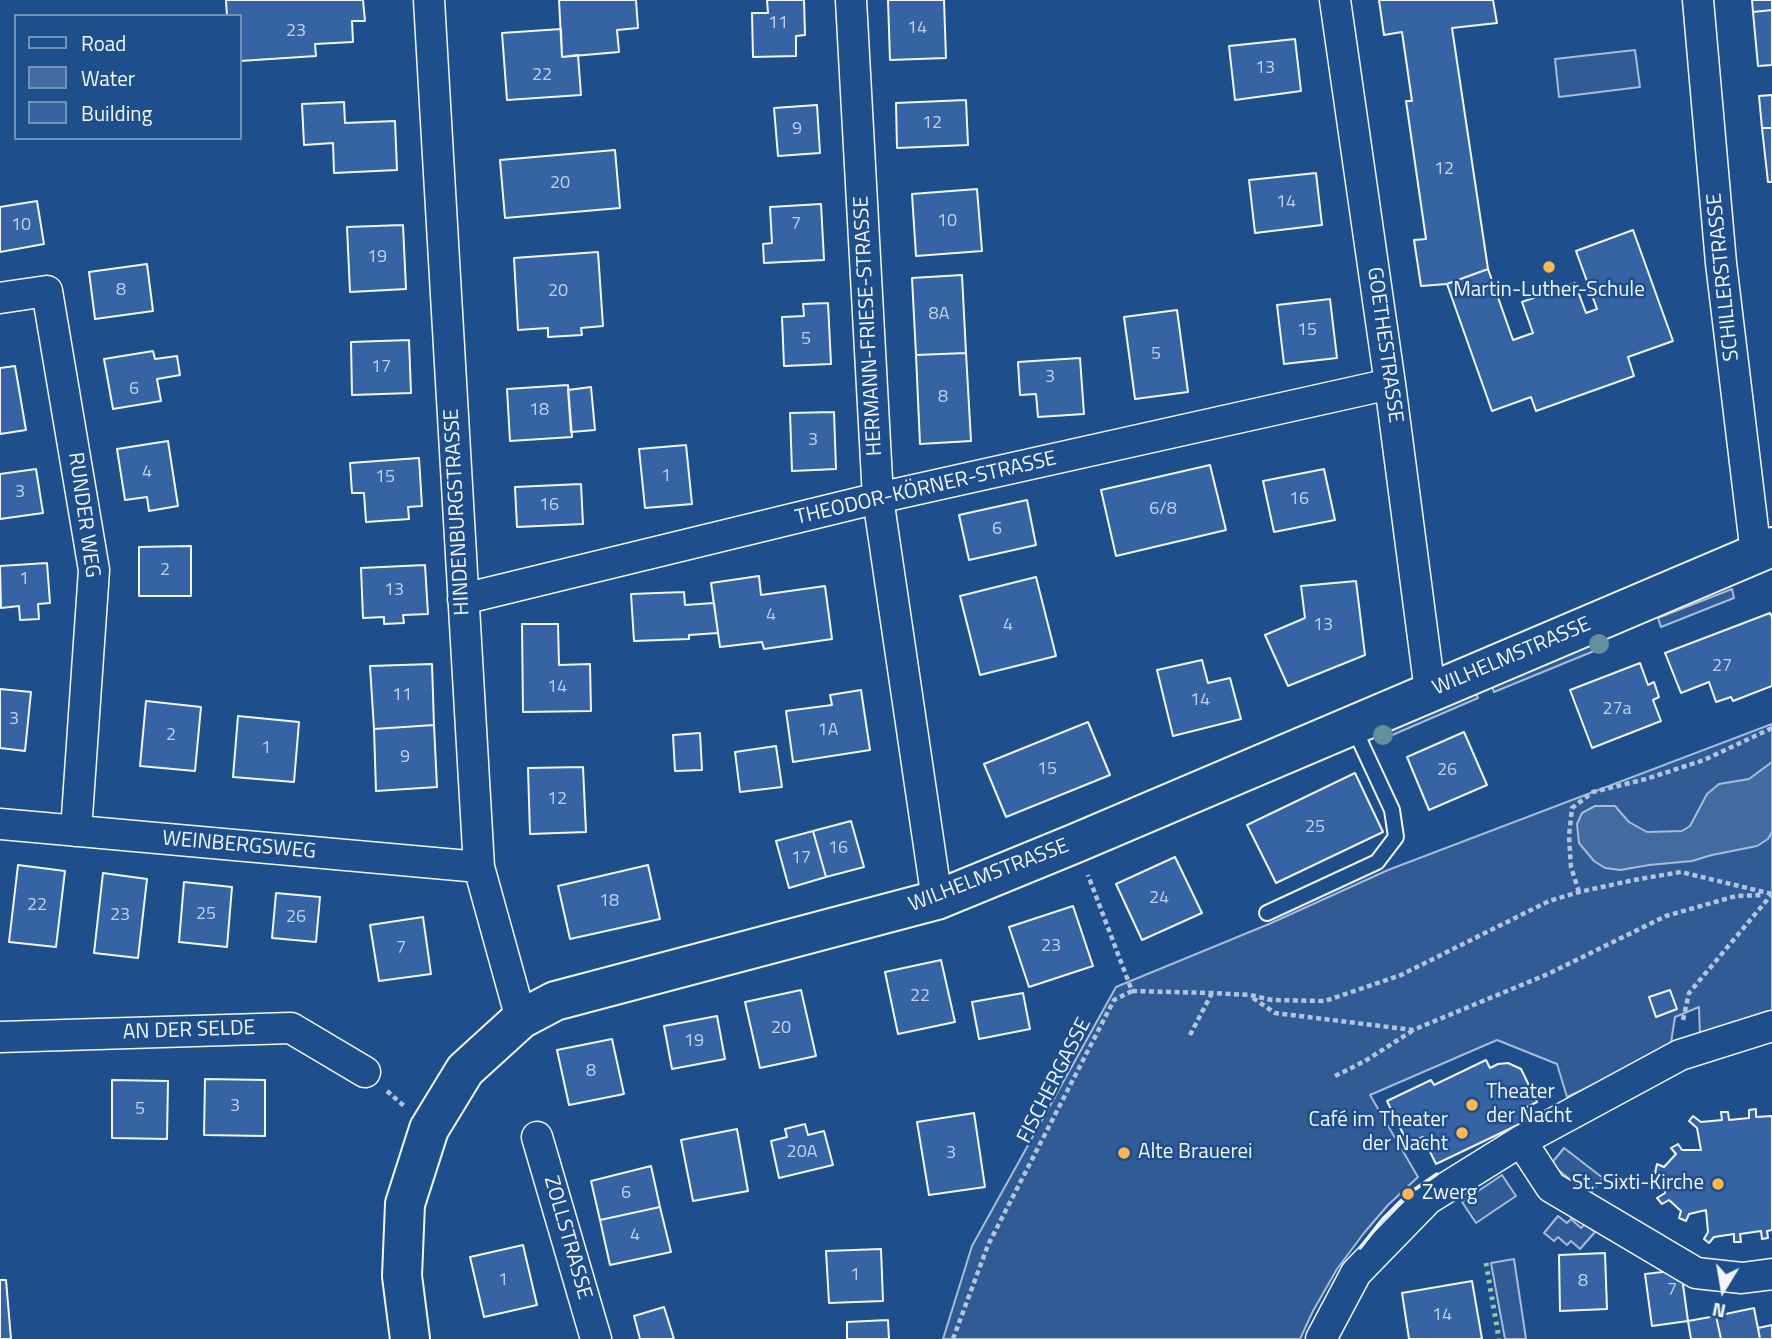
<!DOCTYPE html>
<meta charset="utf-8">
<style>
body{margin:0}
#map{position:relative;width:1772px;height:1339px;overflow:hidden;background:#1f4e8c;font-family:"Titillium Web",sans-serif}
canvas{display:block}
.legend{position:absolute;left:14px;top:14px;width:228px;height:126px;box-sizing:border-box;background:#1f4e8c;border:2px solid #7391ba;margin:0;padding:9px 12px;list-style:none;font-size:21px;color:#f2f6ff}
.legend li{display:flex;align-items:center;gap:14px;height:35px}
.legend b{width:35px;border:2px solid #7391ba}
.north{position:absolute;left:1688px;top:1255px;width:70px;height:70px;-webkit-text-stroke:5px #1f4e8c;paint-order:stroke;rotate:191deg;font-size:19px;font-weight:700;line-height:28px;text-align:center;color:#f2f6ff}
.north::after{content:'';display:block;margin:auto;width:24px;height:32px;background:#f2f6ff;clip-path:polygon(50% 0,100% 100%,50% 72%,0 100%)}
</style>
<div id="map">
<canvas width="1772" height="1339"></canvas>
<ul class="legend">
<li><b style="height:9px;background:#1f4e8c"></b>Road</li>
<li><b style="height:19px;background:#446ba0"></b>Water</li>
<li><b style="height:19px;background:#3563a3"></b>Building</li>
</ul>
<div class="north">N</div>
</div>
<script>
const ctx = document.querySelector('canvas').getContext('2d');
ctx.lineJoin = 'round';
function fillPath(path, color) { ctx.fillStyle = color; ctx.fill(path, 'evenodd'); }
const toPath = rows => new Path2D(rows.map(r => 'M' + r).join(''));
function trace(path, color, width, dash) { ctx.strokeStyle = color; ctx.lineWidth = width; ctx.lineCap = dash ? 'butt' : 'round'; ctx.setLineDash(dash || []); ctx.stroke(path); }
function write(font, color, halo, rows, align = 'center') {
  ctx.font = font + ' "Titillium Web",sans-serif'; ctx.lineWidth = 5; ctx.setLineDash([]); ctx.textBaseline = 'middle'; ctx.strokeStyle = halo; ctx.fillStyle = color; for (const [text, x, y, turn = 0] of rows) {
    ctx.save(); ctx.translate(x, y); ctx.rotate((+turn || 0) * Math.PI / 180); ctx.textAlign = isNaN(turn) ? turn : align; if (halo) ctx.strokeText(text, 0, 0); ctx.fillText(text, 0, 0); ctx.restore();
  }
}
const built = toPath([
 [1635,50,1640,87,1559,97,1555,59,1635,50],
 [1732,589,1734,598,1661,627,1658,618,1732,589],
 [1591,642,1594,651,1494,692,1491,683,1591,642],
 [1474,689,1478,698,1390,736,1386,727,1474,689],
 [1772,724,1772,1011,1700,1036,1699,1007,1675,1017,1670,1049,1567,1097,1557,1064,1497,1040,1370,1095,1418,1177,1388,1205,1364,1233,1337,1269,1313,1311,1300,1339,943,1339,972,1246,1116,987,1269,924,1388,870,1772,724],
 [1564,1148,1603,1178,1589,1195,1551,1164,1564,1148],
 [1502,1175,1516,1196,1476,1223,1462,1202,1502,1175],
 [1558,1216,1567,1223,1571,1219,1581,1228,1585,1224,1595,1232,1580,1249,1571,1241,1567,1245,1558,1237,1554,1241,1544,1233,1558,1216],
 [1514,1259,1526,1339,1505,1339,1491,1263,1514,1259]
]);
const water = toPath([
 [1772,762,1772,832,1768,839,1757,846,1712,855,1692,861,1649,865,1620,870,1605,868,1594,861,1579,843,1577,824,1582,813,1595,806,1615,806,1629,822,1647,832,1682,831,1690,826,1707,794,1719,784,1749,779,1772,762]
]);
const building = toPath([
 [226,0,363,0,365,21,352,21,353,42,315,44,316,56,240,61,240,16,227,16,226,0],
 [559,0,636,0,638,28,617,30,619,52,562,57,559,0],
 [767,0,804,0,805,35,796,36,796,56,753,57,752,13,768,13,767,0],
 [888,0,944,0,946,58,890,60,888,0],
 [1379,0,1493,0,1497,23,1452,28,1488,269,1447,284,1421,286,1414,240,1426,239,1406,101,1412,101,1402,32,1384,35,1379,0],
 [1752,0,1772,0,1772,10,1753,12,1752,0],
 [1772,10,1772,65,1758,66,1753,12,1772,10],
 [561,29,562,57,578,55,581,95,507,100,502,33,561,29],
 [1295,39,1301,91,1235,100,1229,46,1295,39],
 [1772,95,1772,128,1762,128,1759,96,1772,95],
 [966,100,968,145,897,148,896,103,966,100],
 [344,102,345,123,395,121,397,170,334,173,333,143,304,145,302,104,344,102],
 [817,105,820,153,778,156,774,108,817,105],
 [1762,128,1772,128,1772,182,1768,182,1762,128],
 [615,150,620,208,505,218,500,160,615,150],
 [1316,173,1322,225,1255,233,1249,180,1316,173],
 [977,189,982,251,916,256,912,194,977,189],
 [37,201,44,244,0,252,0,207,37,201],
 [821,204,824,260,764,263,763,244,772,243,770,207,821,204],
 [403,225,406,289,350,292,347,227,403,225],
 [1633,230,1673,341,1628,357,1634,376,1536,411,1531,397,1492,411,1447,284,1488,269,1513,340,1533,333,1522,302,1575,283,1586,313,1597,309,1576,251,1633,230],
 [598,252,603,326,581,328,582,335,548,337,548,328,518,330,514,258,598,252],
 [147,264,153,311,95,319,89,272,147,264],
 [962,275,966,353,916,355,912,278,962,275],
 [1330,299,1337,358,1284,364,1277,305,1330,299],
 [828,303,831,364,784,366,782,317,804,316,803,304,828,303],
 [1177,310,1188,392,1135,399,1124,317,1177,310],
 [409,340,411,393,352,395,351,342,409,340],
 [153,351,155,359,177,356,180,375,157,379,161,401,113,409,104,359,153,351],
 [966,353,971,441,920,444,916,355,966,353],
 [1080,358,1084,414,1038,417,1036,394,1020,395,1018,362,1080,358],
 [15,366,26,430,0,434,0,368,15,366],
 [568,385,572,437,510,441,507,389,568,385],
 [591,387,595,430,571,432,568,390,591,387],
 [834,412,836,469,792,471,790,413,834,412],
 [168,441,178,506,149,511,147,497,125,500,117,449,168,441],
 [686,445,692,504,645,508,639,449,686,445],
 [419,458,422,506,408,507,409,519,366,522,364,493,352,493,350,463,419,458],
 [1210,465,1226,530,1116,556,1101,490,1210,465],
 [36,469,43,513,0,519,0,474,36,469],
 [1324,469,1335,520,1274,532,1263,481,1324,469],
 [581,484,583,524,517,527,515,487,581,484],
 [1027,500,1036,545,969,560,959,515,1027,500],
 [191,546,191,596,139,596,139,547,191,546],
 [47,563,50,603,38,604,39,619,20,620,19,606,1,608,0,566,47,563],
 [425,565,428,614,403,615,404,623,384,624,384,617,363,618,361,568,425,565],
 [759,576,761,595,825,586,832,639,764,649,762,642,720,647,711,583,759,576],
 [1036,577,1056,656,980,675,960,596,1036,577],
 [1356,581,1365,655,1288,686,1265,635,1305,618,1301,586,1356,581],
 [684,592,685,605,714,603,718,633,689,635,689,639,634,641,631,594,684,592],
 [1770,613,1772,617,1772,686,1733,701,1731,697,1716,702,1709,682,1681,693,1665,653,1770,613],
 [522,624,558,624,559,665,590,664,591,711,523,712,522,624],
 [1202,660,1208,683,1230,678,1241,719,1173,736,1157,670,1202,660],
 [1640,663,1648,685,1654,682,1659,697,1653,700,1661,721,1592,748,1570,690,1640,663],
 [432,664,434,725,374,729,370,666,432,664],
 [0,689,31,692,25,751,0,748,0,689],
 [861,690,870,750,793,762,786,711,832,705,830,695,861,690],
 [146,701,201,707,195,771,140,766,146,701],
 [238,716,299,722,294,782,233,777,238,716],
 [1088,722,1110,775,1006,817,984,764,1088,722],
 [434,725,437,787,376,791,374,729,434,725],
 [1464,732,1487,785,1429,810,1407,757,1464,732],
 [700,733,702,770,675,771,673,735,700,733],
 [776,746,782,787,740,792,735,752,776,746],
 [583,767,586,832,530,834,528,768,583,767],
 [1355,773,1383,832,1276,883,1247,825,1355,773],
 [851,821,864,867,826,877,813,831,851,821],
 [813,831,826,877,789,888,776,841,813,831],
 [1175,857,1202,913,1142,940,1116,884,1175,857],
 [18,865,65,871,56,947,9,942,18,865],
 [648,865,660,919,570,939,558,886,648,865],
 [103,873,147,879,138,958,94,953,103,873],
 [184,882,232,887,227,947,179,942,184,882],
 [276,893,320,897,316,942,272,938,276,893],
 [1073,906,1093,966,1029,987,1009,927,1073,906],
 [423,917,431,974,379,981,370,925,423,917],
 [941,960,955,1022,898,1034,885,972,941,960],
 [801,990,816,1056,760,1068,745,1002,801,990],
 [1670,990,1677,1009,1656,1017,1649,997,1670,990],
 [1023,993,1030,1029,979,1039,972,1002,1023,993],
 [717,1016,725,1059,672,1069,664,1026,717,1016],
 [612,1039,624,1094,569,1105,557,1050,612,1039],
 [1486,1060,1490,1068,1498,1064,1508,1063,1521,1069,1537,1102,1523,1109,1528,1120,1436,1164,1423,1137,1408,1144,1387,1101,1431,1080,1434,1085,1486,1060],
 [205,1079,265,1080,265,1136,204,1135,205,1079],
 [112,1080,168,1081,167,1139,112,1138,112,1080],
 [1756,1109,1756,1117,1772,1116,1772,1230,1767,1231,1768,1238,1762,1239,1761,1231,1740,1234,1741,1242,1734,1242,1734,1234,1714,1237,1709,1243,1704,1239,1708,1232,1706,1210,1689,1214,1686,1221,1679,1218,1681,1211,1669,1200,1662,1204,1657,1198,1665,1193,1663,1175,1655,1173,1657,1164,1664,1167,1676,1154,1671,1148,1678,1144,1682,1150,1701,1150,1697,1128,1689,1121,1693,1116,1701,1122,1722,1120,1721,1112,1728,1112,1729,1120,1749,1118,1749,1110,1756,1109],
 [974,1113,985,1187,929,1195,917,1122,974,1113],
 [805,1124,808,1135,824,1131,833,1165,779,1178,771,1141,787,1137,785,1129,805,1124],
 [737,1129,748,1191,693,1201,681,1140,737,1129],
 [651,1166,660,1207,600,1220,591,1181,651,1166],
 [660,1207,671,1252,610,1265,600,1220,660,1207],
 [523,1245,537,1305,484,1317,470,1257,523,1245],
 [881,1249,883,1301,829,1303,826,1251,881,1249],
 [1605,1253,1607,1309,1560,1311,1559,1255,1605,1253],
 [1681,1270,1688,1321,1652,1326,1645,1274,1681,1270],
 [0,1280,6,1280,11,1339,0,1339,0,1280],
 [1472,1281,1482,1339,1409,1339,1402,1293,1472,1281],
 [664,1307,674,1339,640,1339,634,1316,664,1307],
 [1754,1308,1760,1339,1721,1339,1716,1316,1754,1308],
 [1716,1316,1721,1339,1691,1339,1688,1321,1716,1316],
 [888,1320,889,1339,847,1339,847,1322,888,1320],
 [1772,1325,1772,1339,1760,1339,1758,1328,1772,1325]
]);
const path = toPath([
 [1579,892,1571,867,1569,836,1572,808,1593,792,1646,779,1704,760,1772,728],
 [1132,991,1212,993,1250,995,1272,1000,1325,1001,1401,975,1549,901,1579,892,1634,880,1681,872,1772,894],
 [1253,998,1275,1013,1413,1030,1548,974,1666,916,1736,896,1764,895],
 [1683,1020,1689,993,1772,894],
 [1190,1035,1212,993],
 [1335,1076,1365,1061,1412,1031],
 [387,1091,404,1106],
 [953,1339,988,1245,1114,1000,1132,991,1088,875]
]);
const lane = toPath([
 [1267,913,1377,862,1396,837,1392,810,1353,726]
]);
const street = toPath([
 [429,0,479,867,521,1019],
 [851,0,878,498,937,900],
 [1335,0,1390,384,1430,691],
 [1698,0,1721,263,1756,554],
 [0,298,47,291,94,570,76,831],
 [463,599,878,498,1390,384],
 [0,824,479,867],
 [0,1037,291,1028,365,1072],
 [537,1137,596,1339],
 [1521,1141,1551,1187,1696,1273,1742,1278,1772,1274],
 [1321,1339,1356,1273,1428,1199,1521,1141,1680,1055,1772,1026]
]);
const secondary = toPath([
 [410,1339,402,1276,405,1204,429,1129,465,1070,521,1019,555,1001,937,900,1076,843,1772,547]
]);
const hedge = toPath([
 [1486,1263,1499,1339]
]);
const wall = toPath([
 [1360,1248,1382,1220,1408,1194,1437,1174]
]);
const trees = [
 [1599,644],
 [1383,735]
];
const markers = [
 [1549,267,7,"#ffb74d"],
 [1472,1105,7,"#ffb74d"],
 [1462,1133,7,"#ffb74d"],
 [1124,1153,7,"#ffb74d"],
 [1718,1184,7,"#ffb74d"],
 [1408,1194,7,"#ffb74d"]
];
const numberNames = [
 ["11",778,24],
 ["14",917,29],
 ["23",296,32],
 ["13",1265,69],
 ["22",542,76],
 ["12",932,124],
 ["9",797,130],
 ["12",1444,170],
 ["20",560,184],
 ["14",1286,203],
 ["10",947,222],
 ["7",796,225],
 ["10",21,226],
 ["19",377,258],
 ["8",121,291],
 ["20",558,292],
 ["8A",939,315],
 ["15",1307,331],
 ["5",806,340],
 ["5",1156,355],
 ["17",381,368],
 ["3",1050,378],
 ["6",134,390],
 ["8",943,398],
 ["18",539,411],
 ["3",813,441],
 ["4",147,473],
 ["1",666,477],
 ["15",385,478],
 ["3",20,493],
 ["16",1299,500],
 ["16",549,506],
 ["6/8",1163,510],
 ["6",997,530],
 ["2",165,571],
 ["1",24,580],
 ["13",394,591],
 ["4",771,616],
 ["4",1008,626],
 ["13",1323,626],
 ["27",1722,667],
 ["14",557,688],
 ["11",402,696],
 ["14",1200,701],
 ["27a",1617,710],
 ["3",14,720],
 ["1A",828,731],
 ["2",171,736],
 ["1",266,749],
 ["9",405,758],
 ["15",1047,770],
 ["26",1447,771],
 ["12",557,800],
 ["25",1315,828],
 ["16",838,849],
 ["17",801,859],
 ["24",1159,899],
 ["18",609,902],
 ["22",37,906],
 ["25",206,915],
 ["23",120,916],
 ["26",296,918],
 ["23",1051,947],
 ["7",401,949],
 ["22",920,997],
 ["20",781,1029],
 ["19",694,1042],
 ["8",591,1072],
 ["3",235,1107],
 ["5",140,1110],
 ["20A",802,1153],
 ["3",951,1154],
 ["6",626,1194],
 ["4",635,1236],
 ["1",855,1276],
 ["1",503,1281],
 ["8",1583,1282],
 ["7",1672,1291],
 ["14",1442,1316]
];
const streetNames = [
 ["SCHILLERSTRASSE",1724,277,-96],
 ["HERMANN-FRIESE-STRASSE",869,326,-93],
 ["GOETHESTRASSE",1384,345,82],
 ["THEODOR-KÖRNER-STRASSE",926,489,-13],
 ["HINDENBURGSTRASSE",458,512,-93],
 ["RUNDER WEG",83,515,82],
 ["WILHELMSTRASSE",1512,657,-23],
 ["WEINBERGSWEG",239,846,5],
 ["WILHELMSTRASSE",989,876,-21],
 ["AN DER SELDE",189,1031,-2],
 ["FISCHERGASSE",1055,1081,-63],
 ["ZOLLSTRASSE",567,1238,74]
];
const poiNames = [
 ["Martin-Luther-Schule",1549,291,"center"],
 ["Theater",1486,1093],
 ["der Nacht",1486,1117],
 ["Café im Theater",1448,1121,"right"],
 ["der Nacht",1448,1145,"right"],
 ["Alte Brauerei",1138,1153],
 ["St.-Sixti-Kirche",1704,1184,"right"],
 ["Zwerg",1422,1194]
];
fillPath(built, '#305b95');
trace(built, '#a8bbd7', 2);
fillPath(water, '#446ba0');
trace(water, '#a8bbd7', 2);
fillPath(building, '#3563a3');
trace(building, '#f2f6ff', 2);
trace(lane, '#f2f6ff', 18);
trace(street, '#f2f6ff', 33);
trace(secondary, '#f2f6ff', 42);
trace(path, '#b3c4dc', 4.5, [5, 3.5]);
trace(lane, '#1f4e8c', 14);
trace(street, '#1f4e8c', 30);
trace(secondary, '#1f4e8c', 38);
trace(hedge, '#97c8a6', 5, [3.5, 5]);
trace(wall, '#f2f6ff', 3.5);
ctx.fillStyle = '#61919a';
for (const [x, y] of trees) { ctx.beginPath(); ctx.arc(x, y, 10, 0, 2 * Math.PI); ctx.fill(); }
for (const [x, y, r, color] of markers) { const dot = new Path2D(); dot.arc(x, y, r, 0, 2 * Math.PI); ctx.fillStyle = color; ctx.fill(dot); trace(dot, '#1f4e8c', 2.5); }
write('18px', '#c3d1e8', null, numberNames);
write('21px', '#f2f6ff', '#1f4e8c', streetNames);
write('21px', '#f2f6ff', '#1f4e8c', poiNames, 'left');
</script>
